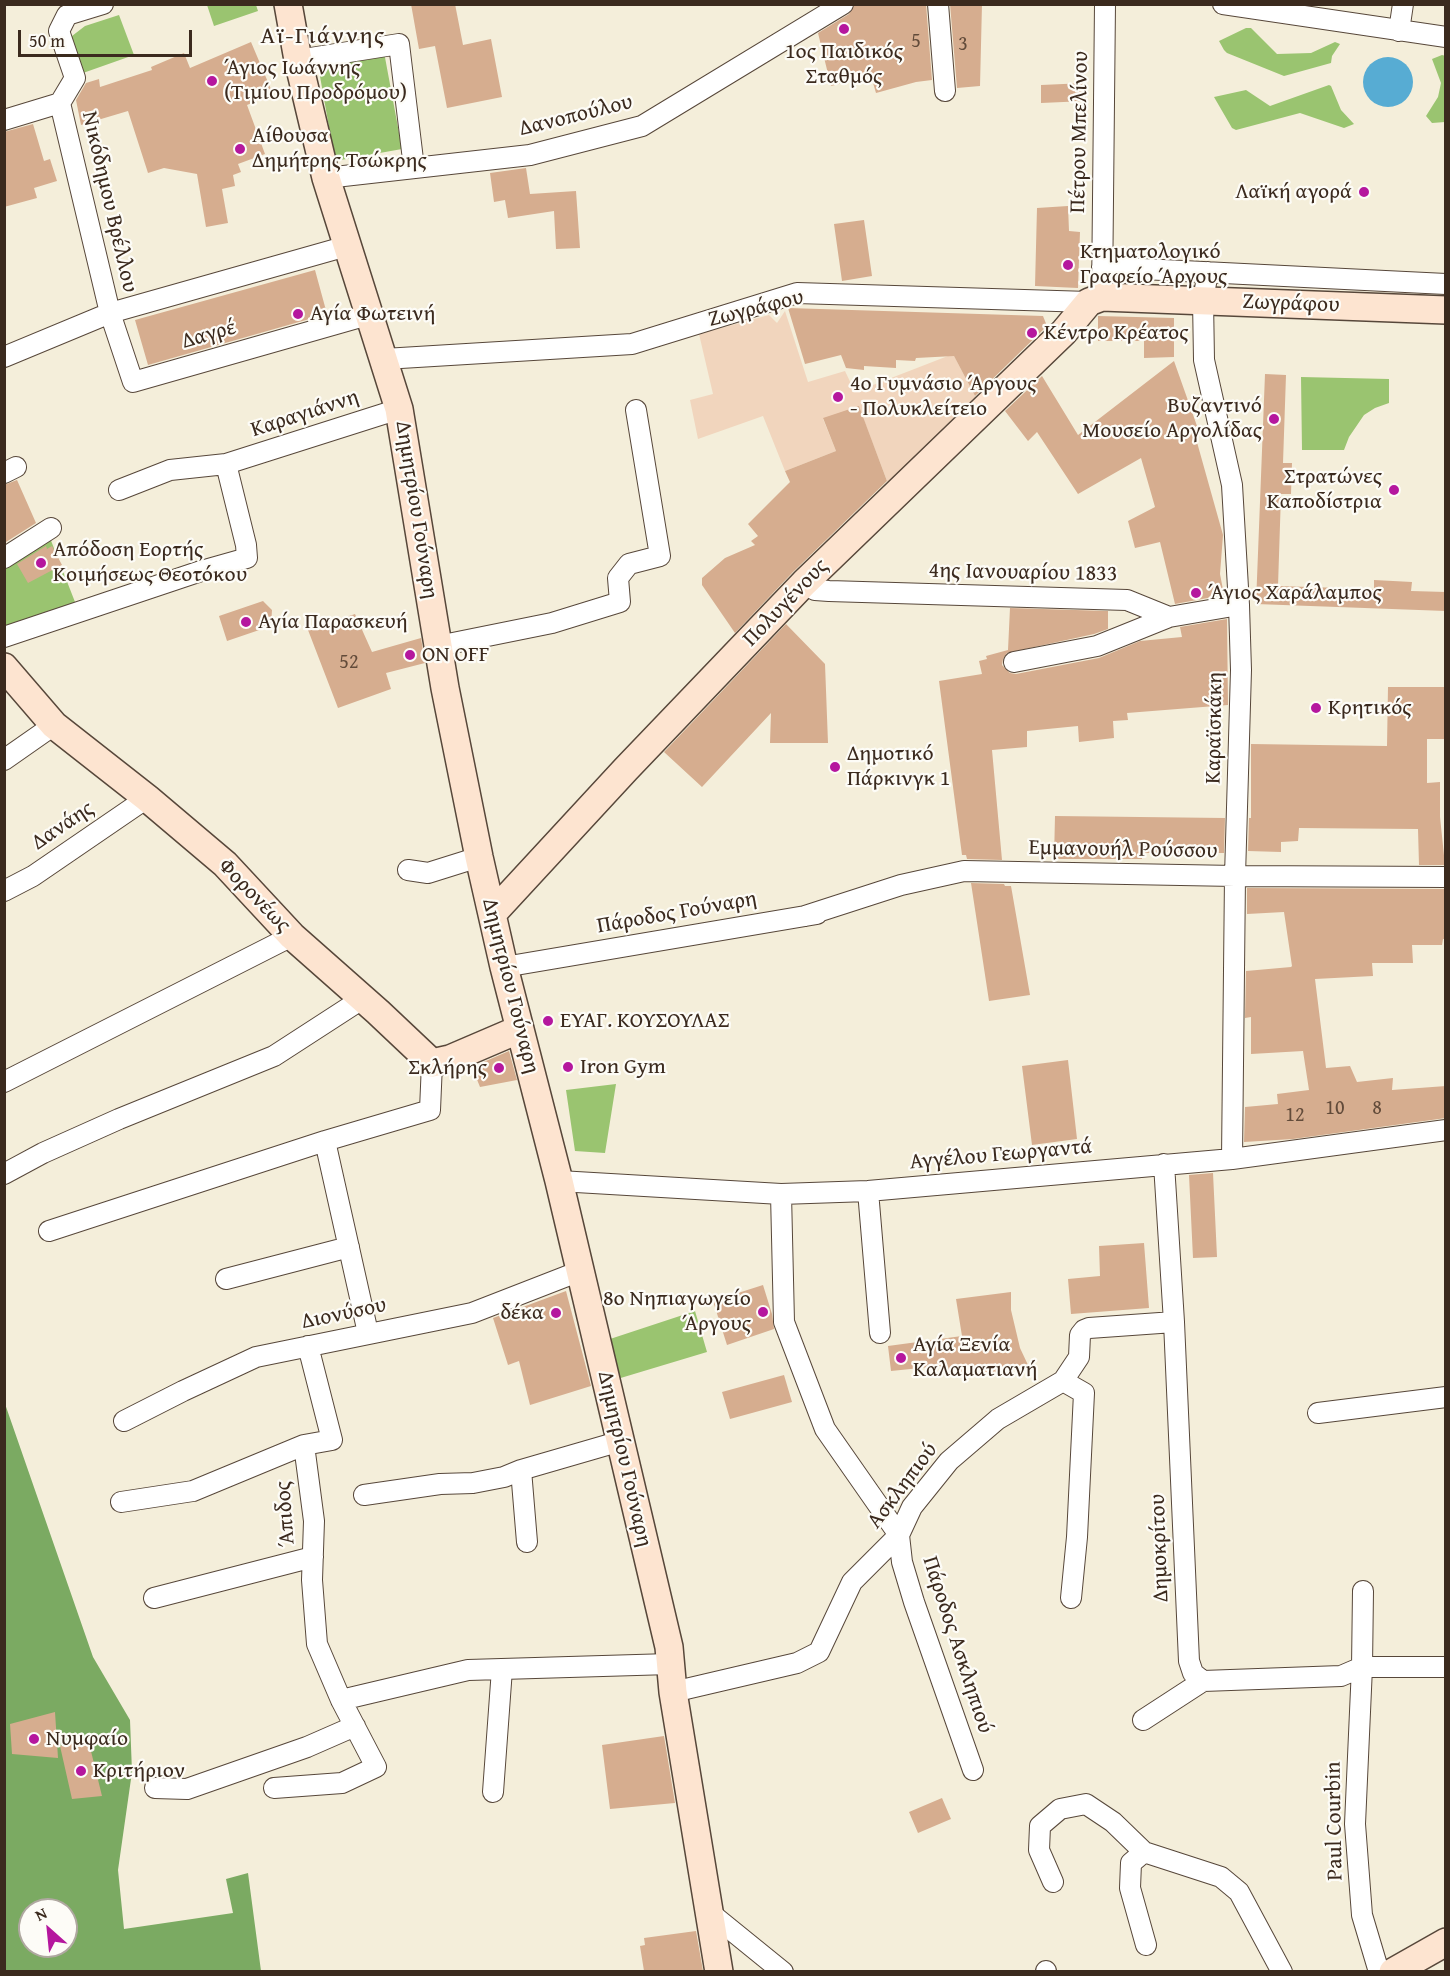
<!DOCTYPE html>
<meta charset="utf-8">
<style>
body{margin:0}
#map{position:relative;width:1450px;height:1976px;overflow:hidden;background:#f4eeda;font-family:"Gentium Book Plus",serif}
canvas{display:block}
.frame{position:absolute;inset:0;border:6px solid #3b2a1e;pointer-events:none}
.north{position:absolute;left:18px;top:1898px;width:60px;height:60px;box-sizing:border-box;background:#fdfcf7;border:2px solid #afa8a0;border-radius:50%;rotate:333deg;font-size:16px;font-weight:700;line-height:24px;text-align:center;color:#3b2a1e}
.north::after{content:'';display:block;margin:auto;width:21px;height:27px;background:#b5179e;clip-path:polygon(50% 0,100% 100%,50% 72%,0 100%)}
.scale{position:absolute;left:18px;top:30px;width:174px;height:27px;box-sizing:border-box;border:3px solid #3b2a1e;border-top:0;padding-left:8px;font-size:18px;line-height:21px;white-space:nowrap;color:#3b2a1e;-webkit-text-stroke:4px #fdfcf7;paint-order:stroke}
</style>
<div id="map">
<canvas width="1450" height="1976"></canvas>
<div class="frame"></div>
<div class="north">N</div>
<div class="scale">50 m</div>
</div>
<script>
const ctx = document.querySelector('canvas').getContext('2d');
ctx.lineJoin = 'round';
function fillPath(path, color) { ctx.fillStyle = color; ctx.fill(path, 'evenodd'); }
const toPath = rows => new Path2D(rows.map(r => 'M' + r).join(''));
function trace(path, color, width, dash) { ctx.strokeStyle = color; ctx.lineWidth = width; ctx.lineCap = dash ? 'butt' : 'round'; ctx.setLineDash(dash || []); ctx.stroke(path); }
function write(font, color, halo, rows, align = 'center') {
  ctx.font = font + ' "Gentium Book Plus",serif'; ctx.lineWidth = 4.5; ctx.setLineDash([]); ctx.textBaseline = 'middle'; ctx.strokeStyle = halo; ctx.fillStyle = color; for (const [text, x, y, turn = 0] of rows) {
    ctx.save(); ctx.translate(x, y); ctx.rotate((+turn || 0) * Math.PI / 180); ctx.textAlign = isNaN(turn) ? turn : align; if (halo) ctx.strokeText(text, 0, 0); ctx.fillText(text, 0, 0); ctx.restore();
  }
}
const built = toPath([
 [785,311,808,382,845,371,855,392,953,354,978,402,889,486,859,407,823,419,836,451,785,471,763,416,698,439,690,400,713,394,699,334,769,315,777,323]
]);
const green = toPath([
 [207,5,256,5,258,11,214,26],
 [119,15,134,55,83,73,72,40,72,36,85,26],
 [1246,28,1251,28,1277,54,1311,53,1335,42,1340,44,1332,56,1331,63,1284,76,1227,53,1224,50,1219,41],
 [384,52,402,149,335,161,318,65],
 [1442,55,1446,56,1445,122,1432,123,1426,116,1438,97,1441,83,1432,59],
 [1329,85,1331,86,1341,110,1354,124,1344,128,1300,113,1236,130,1232,128,1214,97,1246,90,1270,106],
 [1301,377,1389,379,1389,403,1375,408,1364,415,1349,437,1344,450,1302,450],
 [50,538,75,602,6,626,5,566],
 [616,1084,605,1153,575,1151,566,1090],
 [695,1311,707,1352,614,1380,604,1341]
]);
const forest = toPath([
 [4,1401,93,1657,130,1720,132,1772,118,1870,124,1929,233,1913,226,1879,248,1873,261,1971,5,1971],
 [30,1910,66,1910,66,1946,30,1946]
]);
const water = toPath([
 '1363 82a25 25 0 1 1 50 0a25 25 0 1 1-50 0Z'
]);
const building = toPath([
 [411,4,455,4,463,45,491,39,502,97,447,108,435,46,419,49],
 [855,4,926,4,932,80,916,82,876,93,871,76,831,86,818,33,849,14],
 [950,4,982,4,980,86,957,88],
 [251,42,273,94,247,105,265,154,238,164,241,172,233,175,235,186,222,189,228,223,206,227,197,174,164,168,148,173,128,111,81,125,76,100,86,83,99,79,100,87,152,70,151,67,184,53,190,68],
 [1086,83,1086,101,1041,103,1041,85],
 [33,124,44,161,50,159,57,181,34,188,37,198,4,207,4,132],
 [526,168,530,194,576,191,580,248,556,249,554,211,508,218,505,200,494,202,490,173],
 [1068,206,1069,231,1080,232,1078,288,1035,286,1037,208],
 [864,220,872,276,842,281,834,224],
 [315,270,327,314,148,365,135,320],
 [788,308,1043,316,1047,326,975,396,954,356,916,358,915,361,896,360,896,368,864,366,864,370,846,368,841,355,805,364],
 [1098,316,1174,318,1174,357,1144,358,1144,341,1098,341],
 [1174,361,1197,426,1193,428,1223,535,1220,574,1224,595,1175,604,1160,542,1135,548,1128,521,1155,507,1141,458,1078,494,1037,432,1028,441,1005,411,1042,376,1078,435],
 [1265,374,1286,375,1283,463,1292,463,1291,494,1281,494,1278,586,1374,589,1374,580,1412,582,1411,591,1446,592,1446,611,1256,604],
 [859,406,887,481,793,572,735,633,702,585,702,578,725,558,755,545,751,541,758,536,748,524,790,482,785,471,836,451,823,418],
 [17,480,36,523,6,542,4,485],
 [46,546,47,549,52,546,62,565,28,583,17,564],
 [263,601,272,610,271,626,227,641,219,616],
 [1010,608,1108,611,1108,629,1094,634,1007,653,1003,659,1002,665,1010,673,1016,674,1099,658,1140,641,1182,637,1180,627,1227,619,1228,705,1127,713,1128,720,1113,721,1114,738,1079,742,1078,726,1027,731,1027,747,992,750,1002,860,967,859,966,855,962,855,939,681,982,674,979,661,987,659,986,656,1008,650],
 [355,614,372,652,421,638,425,663,386,673,391,689,338,708,308,630],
 [786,624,825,664,828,743,770,743,771,713,702,787,664,752],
 [1388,687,1446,687,1446,739,1427,739,1427,783,1440,782,1440,817,1445,865,1419,865,1418,829,1299,828,1298,841,1281,842,1281,852,1248,851,1249,818,1251,818,1251,744,1387,746],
 [1055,816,1225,818,1224,853,1142,853,1142,859,1054,859],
 [971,883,1004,884,1005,886,1011,886,1030,995,989,1001],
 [1247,888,1446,889,1446,939,1443,939,1442,945,1412,945,1413,963,1372,963,1373,976,1315,979,1326,1068,1350,1066,1357,1082,1393,1078,1392,1090,1446,1086,1446,1118,1293,1139,1244,1142,1245,1107,1278,1104,1277,1094,1309,1090,1303,1051,1251,1054,1251,1017,1245,1018,1246,971,1291,967,1292,966,1284,912,1247,914],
 [509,1051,517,1080,480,1087,472,1067],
 [1068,1060,1077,1139,1032,1145,1022,1066],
 [1213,1173,1217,1257,1193,1258,1189,1175],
 [1144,1243,1149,1308,1071,1314,1068,1279,1100,1276,1099,1246],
 [763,1285,772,1314,774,1329,727,1345,713,1301],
 [566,1291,591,1386,530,1405,519,1361,508,1365,493,1318],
 [1011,1292,1011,1310,1020,1348,1028,1365,1012,1367,1007,1373,989,1374,982,1370,941,1374,940,1366,891,1371,888,1346,962,1336,956,1299],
 [784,1375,792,1402,730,1419,722,1392],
 [55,1712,58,1758,12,1754,10,1724],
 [664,1736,675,1803,610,1809,602,1745],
 [88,1739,102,1796,72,1799,60,1746],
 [942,1798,951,1819,918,1833,909,1812],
 [696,1931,703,1971,644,1971,640,1946,645,1945,644,1938]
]);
const street = toPath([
 [938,4,945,91],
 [1223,4,1446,37],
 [1399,31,1403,4],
 [298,60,399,44,414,168],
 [60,103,110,313,133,382,368,315],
 [4,120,60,103,75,78,59,31,67,15,103,4],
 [326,178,530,155,642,126,843,4],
 [1102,267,1446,284],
 [1208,272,1203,300,1204,360,1232,485,1239,605,1241,670,1235,876,1232,1159],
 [1102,297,1105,4],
 [4,357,110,313,347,246],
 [384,359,632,344,797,293,1089,302],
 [4,473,16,467],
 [119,490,170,470,226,464],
 [4,558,51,528],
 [804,583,815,590,829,591,1127,600,1169,617,1239,605],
 [4,637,201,571,247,558,246,545,226,464,399,409],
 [438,646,552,623,620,602,618,578,629,564,660,556,636,410],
 [1014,662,1097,646,1169,617],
 [4,760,54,725],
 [408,870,428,873,479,857],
 [4,891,33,876,147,798],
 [805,916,901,885,964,871,1235,876,1446,877],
 [504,967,817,914],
 [4,1082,292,936],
 [1164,1164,1174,1322,1189,1661,1193,1673,1203,1681,1341,1676,1362,1667,1446,1667],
 [4,1174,43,1153,119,1119,274,1056,362,999],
 [559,1181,781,1194,868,1191,1232,1159,1446,1130],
 [868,1191,880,1333],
 [781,1194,784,1322,825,1429,899,1535,902,1562,914,1602,973,1770],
 [49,1231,325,1141],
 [226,1279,349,1247],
 [368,1333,325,1141,430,1110,432,1063],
 [1063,1381,1084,1393,1077,1537,1071,1598],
 [1318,1413,1446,1397],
 [124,1421,183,1391,256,1357,472,1313,580,1271],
 [364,1495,440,1484,473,1483,504,1477,521,1470],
 [121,1502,193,1491,304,1445],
 [527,1542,521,1470,621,1441],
 [1363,1591,1362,1667,1355,1824,1362,1915,1379,1972],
 [154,1598,313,1557],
 [673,1692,797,1663,819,1652,852,1582,899,1535,912,1507,949,1461,998,1419,1063,1381,1079,1357,1080,1335,1084,1330,1089,1328,1174,1322],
 [341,1700,468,1670,670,1664],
 [1143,1720,1203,1681],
 [155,1788,187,1789,307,1747,355,1726],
 [274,1788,342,1783,376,1767,341,1700,317,1644,312,1580,314,1521,304,1445,332,1440,308,1346],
 [493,1792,502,1669],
 [1144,1852,1131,1863,1130,1888,1146,1945],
 [1053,1882,1039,1850,1040,1826,1060,1809,1086,1804,1113,1822,1144,1852,1221,1877,1239,1892,1282,1972],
 [709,1912,783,1972],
 [1046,1971,1046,1972]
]);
const secondary = toPath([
 [288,4,298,60,326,178,399,409,445,688,479,857,504,967,559,1181,669,1647,673,1692,719,1972],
 [4,667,54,725,147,798,225,864,292,936,378,1012,432,1063,450,1059,520,1029],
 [492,914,626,769,804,583,1064,332,1089,302,1102,297,1446,310],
 [1393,1972,1446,1942]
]);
const markers = [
 [844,29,6,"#b5179e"],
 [212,81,6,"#b5179e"],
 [240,149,6,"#b5179e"],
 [1364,192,6,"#b5179e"],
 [1068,265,6,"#b5179e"],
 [298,314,6,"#b5179e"],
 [1032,333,6,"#b5179e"],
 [838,397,6,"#b5179e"],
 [1274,419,6,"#b5179e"],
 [1394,490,6,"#b5179e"],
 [41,563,6,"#b5179e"],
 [1196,593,6,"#b5179e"],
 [246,622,6,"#b5179e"],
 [410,655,6,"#b5179e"],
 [1316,708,6,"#b5179e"],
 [835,767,6,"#b5179e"],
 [548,1021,6,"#b5179e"],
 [568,1067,6,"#b5179e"],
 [499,1068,6,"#b5179e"],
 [763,1312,6,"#b5179e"],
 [556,1313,6,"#b5179e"],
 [901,1358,6,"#b5179e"],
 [34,1739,6,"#b5179e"],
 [81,1771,6,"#b5179e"]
];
const numberNames = [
 ["5",916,42],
 ["3",963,45],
 ["52",349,663],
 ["10",1335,1109],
 ["8",1377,1109],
 ["12",1295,1116]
];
const poiNames = [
 ["1ος Παιδικός",844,52,"center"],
 ["Σταθμός",844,77,"center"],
 ["Άγιος Ιωάννης",224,68],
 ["(Τιμίου Προδρόμου)",224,93],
 ["Αίθουσα",252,136],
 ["Δημήτρης Τσώκρης",252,161],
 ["Λαϊκή αγορά",1352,192,"right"],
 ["Κτηματολογικό",1080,252],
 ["Γραφείο Άργους",1080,277],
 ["Αγία Φωτεινή",310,314],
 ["Κέντρο Κρέατος",1044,333],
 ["4ο Γυμνάσιο Άργους",850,384],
 ["- Πολυκλείτειο",850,409],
 ["Βυζαντινό",1262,406,"right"],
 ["Μουσείο Αργολίδας",1262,431,"right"],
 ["Στρατώνες",1382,477,"right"],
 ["Καποδίστρια",1382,502,"right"],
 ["Απόδοση Εορτής",53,550],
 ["Κοιμήσεως Θεοτόκου",53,575],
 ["Άγιος Χαράλαμπος",1208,593],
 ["Αγία Παρασκευή",258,622],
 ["ON OFF",422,655],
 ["Κρητικός",1328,708],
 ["Δημοτικό",847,754],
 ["Πάρκινγκ 1",847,779],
 ["ΕΥΑΓ. ΚΟΥΣΟΥΛΑΣ",560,1021],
 ["Iron Gym",580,1067],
 ["Σκλήρης",487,1068,"right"],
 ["8ο Νηπιαγωγείο",751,1299,"right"],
 ["Άργους",751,1324,"right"],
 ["δέκα",544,1313,"right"],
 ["Αγία Ξενία",913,1345],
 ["Καλαματιανή",913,1370],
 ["Νυμφαίο",46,1739],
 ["Κριτήριον",93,1771]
];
const streetNames = [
 ["Δανοπούλου",576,116,-14],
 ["Πέτρου Μπελίνου",1080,132,-89],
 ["Νικόδημου Βρέλλου",109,202,77],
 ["Ζωγράφου",1291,304,2],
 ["Ζωγράφου",756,309,-14],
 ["Δαγρέ",209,335,-16],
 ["Καραγιάννη",305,414,-18],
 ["Δημητρίου Γούναρη",416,510,81],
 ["4ης Ιανουαρίου 1833",1023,573,1],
 ["Πολυγένους",786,603,-46],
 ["Καραϊσκάκη",1215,728,-89],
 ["Δανάης",63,826,-34],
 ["Εμμανουήλ Ρούσσου",1123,850,1],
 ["Φορονέως",254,896,46],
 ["Πάροδος Γούναρη",677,913,-10],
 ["Δημητρίου Γούναρη",510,986,76],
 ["Αγγέλου Γεωργαντά",1001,1155,-5],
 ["Διονύσου",344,1314,-12],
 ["Δημητρίου Γούναρη",624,1459,77],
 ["Ασκληπιού",903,1486,-53],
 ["Άπιδος",286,1514,-94],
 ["Δημοκρίτου",1160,1548,-92],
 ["Πάροδος Ασκληπιού",957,1645,72],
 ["Paul Courbin",1335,1821,-91]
];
const neighbourhoodNames = [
 ["Αϊ-Γιάννης",323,37]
];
fillPath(built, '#f1d5bd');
fillPath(green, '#9ac470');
fillPath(forest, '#7baa62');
fillPath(water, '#57acd3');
fillPath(building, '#d6ad8f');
trace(street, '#57473a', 22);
trace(secondary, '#57473a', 30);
trace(street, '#fff', 20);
trace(secondary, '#fde4d0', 27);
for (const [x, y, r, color] of markers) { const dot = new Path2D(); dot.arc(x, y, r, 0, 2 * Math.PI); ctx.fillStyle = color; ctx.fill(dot); trace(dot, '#fdfcf7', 2); }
write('20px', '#624b3a', null, numberNames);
write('22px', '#3b2a1e', '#fdfcf7', poiNames, 'left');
write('22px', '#3b2a1e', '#fdfcf7', streetNames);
ctx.letterSpacing = '1.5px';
write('24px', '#3b2a1e', '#fdfcf7', neighbourhoodNames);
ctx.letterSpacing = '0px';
</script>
